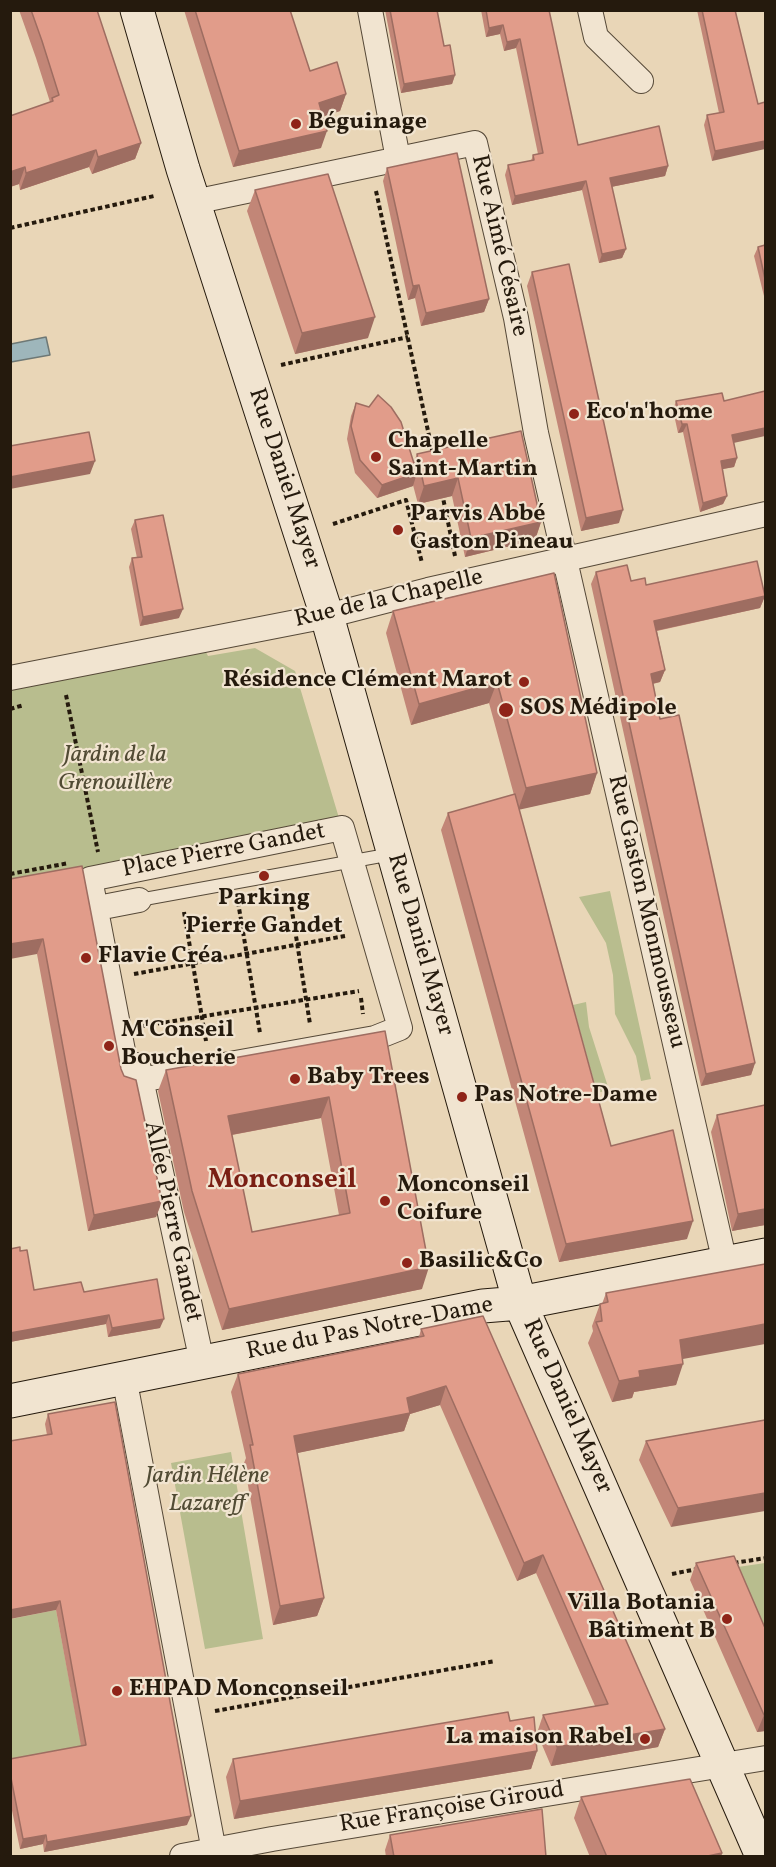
<!DOCTYPE html>
<meta charset="utf-8">
<style>
body{margin:0}
#map{position:relative;width:776px;height:1867px;overflow:hidden;background:#e9d6b7;font-family:Vollkorn,serif}
canvas{display:block}
.frame{position:absolute;inset:0;border:12px solid #251a0d;pointer-events:none}
</style>
<div id="map">
<canvas width="776" height="1867"></canvas>
<div class="frame"></div>
</div>
<script>
const ctx = document.querySelector('canvas').getContext('2d');
ctx.lineJoin = 'round';
function fillPath(path, color) { ctx.fillStyle = color; ctx.fill(path, 'evenodd'); }
const toPath = rows => new Path2D(rows.map(r => 'M' + r).join(''));
function trace(path, color, width, dash) { ctx.strokeStyle = color; ctx.lineWidth = width; ctx.lineCap = dash ? 'butt' : 'round'; ctx.setLineDash(dash || []); ctx.stroke(path); }
function write(font, color, halo, rows, align = 'center') {
  ctx.font = font + ' Vollkorn,serif'; ctx.lineWidth = 4.5; ctx.setLineDash([]); ctx.textBaseline = 'middle'; ctx.strokeStyle = halo; ctx.fillStyle = color; for (const [text, x, y, turn = 0] of rows) {
    ctx.save(); ctx.translate(x, y); ctx.rotate((+turn || 0) * Math.PI / 180); ctx.textAlign = isNaN(turn) ? turn : align; if (halo) ctx.strokeText(text, 0, 0); ctx.fillText(text, 0, 0); ctx.restore();
  }
}
const green = toPath([
 [255,648,295,671,342,828,11,894,11,689,206,652,208,656],
 [610,891,651,1079,641,1081,636,1056,615,1014,613,975,606,943,579,897],
 [586,1002,589,1027,609,1090,597,1093,573,1005],
 [231,1452,263,1639,205,1649,171,1463],
 [765,1563,765,1644,731,1568],
 [56,1610,83,1754,11,1768,11,1619]
]);
const water = toPath([
 [46,337,50,355,11,362,11,344,46,337]
]);
const path = toPath([
 [376,191,433,454],
 [10,228,154,196],
 [281,365,408,337],
 [442,493,455,556],
 [333,524,406,500,422,563],
 [66,695,98,852],
 [10,709,24,705],
 [10,874,69,863],
 [289,892,310,1024],
 [238,902,260,1033],
 [184,912,206,1041],
 [134,974,345,936],
 [361,998,363,1014],
 [143,1026,359,991],
 [734,1563,766,1558],
 [672,1574,697,1569],
 [215,1711,495,1661]
]);
const lane = toPath([
 [139,900,392,854]
]);
const street = toPath([
 [370,10,398,159],
 [590,10,596,37,641,81],
 [194,202,475,143,516,318,536,433,725,1263],
 [10,678,327,616,428,590,766,514],
 [342,828,400,1028,375,1038,129,1082,90,879,342,828],
 [108,906,139,900],
 [138,1065,202,1362],
 [124,1377,214,1851],
 [182,1856,272,1839,766,1758]
]);
const secondary = toPath([
 [137,10,183,169,327,616,520,1303,762,1856],
 [10,1401,483,1306,520,1303,766,1255]
]);
const wall = toPath([
 [19,10,97,10,141,143,135,159,92,174,89,167,20,190,19,184,10,187,10,116,50,102,36,58],
 [184,10,290,10,310,71,346,94,340,111,323,116,321,148,233,167],
 [385,10,437,10,444,46,455,75,452,84,401,93],
 [481,10,549,10,578,145,668,166,665,176,611,187,626,249,622,258,599,263,582,190,512,205,505,175,508,165,531,161,533,155,538,154,516,48,504,51,500,34,486,37],
 [697,10,735,10,758,104,712,161,704,125,707,115,719,113],
 [387,168,489,299,484,312,421,326,415,298,408,300,383,181],
 [255,190,368,338,295,354,247,211],
 [765,245,765,300,754,256,758,247],
 [532,272,619,523,581,531,527,286],
 [676,401,734,443,737,458,734,467,722,469,727,496,723,504,700,512,683,432,678,433,673,410],
 [356,403,414,462,417,454,541,522,535,540,465,557,452,496,418,504,413,485,413,486,377,498,355,473,347,439,351,416],
 [135,520,179,618,140,626,129,567,132,558,137,558,131,529],
 [596,572,646,585,765,596,760,608,657,631,665,670,660,682,653,684,660,719,755,1063,751,1075,701,1086,591,584],
 [554,573,597,773,590,794,519,809,611,1146,687,1239,559,1262,441,830,448,813,514,795,489,703,411,725,386,633,393,611],
 [10,879,121,1069,162,1201,156,1217,88,1231,37,954],
 [385,1031,422,1289,222,1330,184,1212,158,1091,166,1070],
 [321,1118,339,1215,252,1232,232,1135],
 [765,1105,765,1225,732,1231,711,1132,717,1115],
 [10,1249,20,1251,34,1290,84,1292,160,1328,108,1337,106,1324,10,1342],
 [606,1293,683,1359,676,1385,634,1392,632,1398,612,1402,588,1343,593,1331,592,1326,600,1304,602,1304],
 [421,1329,665,1729,658,1747,551,1766,537,1733,543,1715,595,1706,536,1573,517,1581,440,1405,410,1414,404,1431,297,1453,324,1598,317,1616,273,1625,244,1463,246,1458,231,1392,238,1374,419,1337],
 [48,1414,187,1825,44,1852,43,1844,20,1849,10,1801,10,1759,81,1746,56,1610,47,1435,45,1424],
 [765,1420,671,1527,639,1460,646,1441],
 [696,1563,765,1628,765,1731,757,1732,690,1580],
 [510,1721,537,1751,531,1769,234,1819,226,1777,233,1759],
 [581,1797,722,1853,721,1857,590,1857,574,1818],
 [390,1835,546,1857,386,1857,385,1850]
]);
const shadedWall = toPath([
 [503,25,500,34,486,37,489,28],
 [520,39,516,48,504,51,507,42],
 [455,75,452,84,401,93,404,84],
 [346,94,340,111,313,120,319,103],
 [327,131,321,148,233,167,239,151],
 [765,141,765,149,712,161,715,151],
 [141,143,135,159,92,174,98,157],
 [96,150,89,167,20,190,26,173],
 [668,166,665,176,606,188,610,178],
 [25,167,19,184,10,187,10,172],
 [586,181,582,190,512,205,515,196],
 [626,249,622,258,599,263,602,254],
 [419,285,415,298,408,300,413,286],
 [489,299,484,312,421,326,426,313],
 [375,317,368,338,295,354,302,333],
 [682,424,687,424,683,432,678,433],
 [765,428,765,436,729,444,732,435],
 [737,458,734,467,718,470,721,461],
 [95,461,90,474,10,489,10,477],
 [417,473,413,486,377,498,382,485],
 [458,478,452,496,418,504,424,486],
 [727,496,723,504,700,512,703,503],
 [623,510,619,523,581,531,586,518],
 [541,522,535,540,465,557,471,538],
 [765,596,760,608,650,632,654,621],
 [183,609,179,618,140,626,143,617],
 [665,670,660,682,646,685,651,674],
 [497,682,489,703,411,725,419,704],
 [597,773,590,794,518,810,526,788],
 [43,939,37,954,10,959,10,944],
 [755,1063,751,1075,701,1086,706,1074],
 [329,1097,321,1118,220,1137,228,1116],
 [162,1201,156,1217,88,1231,94,1215],
 [765,1209,765,1225,732,1231,738,1214],
 [693,1221,687,1239,559,1262,566,1244],
 [429,1267,422,1289,222,1330,229,1309],
 [109,1315,106,1324,10,1342,10,1333],
 [164,1319,160,1328,108,1337,112,1328],
 [765,1324,765,1344,672,1361,680,1340],
 [683,1364,676,1385,634,1392,632,1398,612,1402,619,1381,639,1371],
 [446,1386,440,1405,410,1414,404,1431,288,1455,294,1436,407,1398],
 [765,1493,765,1511,671,1527,678,1508],
 [543,1555,536,1573,517,1581,524,1563],
 [324,1598,317,1616,273,1625,280,1606],
 [60,1601,56,1610,10,1619,10,1610],
 [764,1715,765,1715,765,1731,757,1732],
 [665,1729,658,1747,551,1766,557,1747],
 [537,1751,531,1769,234,1819,240,1801],
 [191,1816,187,1825,44,1852,47,1842],
 [46,1835,43,1844,20,1849,23,1839],
 [722,1853,721,1857,703,1857]
]);
const building = toPath([
 [31,10,97,10,141,143,98,157,96,150,26,173,25,167,10,172,10,116,53,101,52,98,59,95,42,41,31,10],
 [195,10,290,10,310,71,337,62,346,94,319,103,327,131,239,151,195,10],
 [390,10,437,10,444,46,450,45,455,75,404,84,390,10],
 [486,10,549,10,578,145,659,126,668,166,610,178,626,249,602,254,586,181,515,196,508,165,534,160,533,155,543,153,520,39,507,42,503,25,489,28,486,10],
 [702,10,735,10,758,104,765,102,765,141,715,151,707,115,724,112,702,10],
 [457,153,489,299,426,313,419,285,413,286,387,168,457,153],
 [328,174,375,317,302,333,255,190,328,174],
 [765,245,765,279,758,247,765,245],
 [569,264,623,510,586,518,532,272,569,264],
 [765,391,765,428,732,435,737,458,721,461,727,496,703,503,687,424,682,424,676,401,722,393,724,401,765,391],
 [378,395,391,407,401,422,417,473,382,485,360,460,351,426,356,403,369,407,378,395],
 [521,431,541,522,471,538,458,478,424,486,417,454,521,431],
 [89,432,95,461,10,477,10,446,89,432],
 [163,515,183,609,143,617,132,558,142,557,135,520,163,515],
 [757,561,765,596,654,621,665,670,651,674,660,719,679,715,755,1063,706,1074,596,572,627,565,631,581,645,578,646,585,757,561],
 [554,573,597,773,526,788,497,682,419,704,393,611,554,573],
 [515,794,611,1146,673,1130,693,1221,566,1244,448,813,515,794],
 [82,866,121,1069,124,1076,136,1080,162,1201,94,1215,43,939,10,944,10,879,82,866],
 [385,1031,429,1267,229,1309,192,1191,166,1070,385,1031],
 [329,1097,350,1213,252,1232,228,1116,329,1097],
 [765,1105,765,1209,738,1214,717,1115,765,1105],
 [20,1247,20,1251,27,1250,34,1290,81,1282,84,1292,157,1279,164,1319,112,1328,109,1315,10,1333,10,1249,20,1247],
 [765,1264,765,1324,680,1340,683,1364,639,1371,640,1377,619,1381,596,1322,602,1321,600,1304,608,1302,606,1293,765,1264],
 [483,1316,665,1729,557,1747,543,1715,608,1704,543,1555,524,1563,446,1386,407,1398,410,1413,294,1436,324,1598,280,1606,250,1445,253,1445,238,1374,424,1336,421,1329,483,1316],
 [115,1402,191,1816,47,1842,46,1835,23,1839,10,1773,10,1759,86,1745,60,1601,10,1610,10,1441,52,1434,48,1414,115,1402],
 [765,1420,765,1493,678,1508,646,1441,765,1420],
 [734,1556,765,1628,765,1715,764,1715,696,1563,734,1556],
 [508,1712,510,1721,534,1717,537,1751,240,1801,233,1759,508,1712],
 [690,1779,722,1853,703,1857,607,1857,581,1797,690,1779],
 [542,1809,546,1857,394,1857,390,1835,542,1809]
]);
const markers = [
 [296,124,6,"#8f2418"],
 [574,414,6,"#8f2418"],
 [376,457,6,"#8f2418"],
 [398,530,6,"#8f2418"],
 [524,682,6,"#8f2418"],
 [506,710,8,"#8f2418"],
 [264,876,6,"#8f2418"],
 [86,958,6,"#8f2418"],
 [109,1046,6,"#8f2418"],
 [295,1079,6,"#8f2418"],
 [462,1097,6,"#8f2418"],
 [385,1201,6,"#8f2418"],
 [407,1263,6,"#8f2418"],
 [727,1619,6,"#8f2418"],
 [117,1691,6,"#8f2418"],
 [645,1739,6,"#8f2418"]
];
const poiNames = [
 ["Béguinage",308,124],
 ["Eco'n'home",586,414],
 ["Chapelle",388,443],
 ["Saint-Martin",388,471],
 ["Parvis Abbé",410,516],
 ["Gaston Pineau",410,544],
 ["Résidence Clément Marot",512,682,"right"],
 ["SOS Médipole",520,710],
 ["Parking",264,900,"center"],
 ["Pierre Gandet",264,928,"center"],
 ["Flavie Créa",98,958],
 ["M'Conseil",121,1032],
 ["Boucherie",121,1060],
 ["Baby Trees",307,1079],
 ["Pas Notre-Dame",474,1097],
 ["Monconseil",397,1187],
 ["Coifure",397,1215],
 ["Basilic&Co",419,1263],
 ["Villa Botania",715,1605,"right"],
 ["Bâtiment B",715,1633,"right"],
 ["EHPAD Monconseil",129,1691],
 ["La maison Rabel",633,1739,"right"]
];
const streetNames = [
 ["Rue Aimé Césaire",498,246,77],
 ["Rue Daniel Mayer",283,479,72],
 ["Rue de la Chapelle",389,600,-13],
 ["Place Pierre Gandet",224,852,-11],
 ["Rue Gaston Monmousseau",645,912,77],
 ["Rue Daniel Mayer",419,945,74],
 ["Allée Pierre Gandet",171,1222,78],
 ["Rue du Pas Notre-Dame",370,1330,-11],
 ["Rue Daniel Mayer",566,1407,66],
 ["Rue Françoise Giroud",452,1809,-9]
];
const parkNames = [
 ["Jardin de la",115,757],
 ["Grenouillère",115,785],
 ["Jardin Hélène",207,1478],
 ["Lazareff",207,1506]
];
const quarterNames = [
 ["Monconseil",282,1182]
];
fillPath(green, '#b8bd8e');
fillPath(water, '#9eb6bb');
trace(water, '#6e7875', 1.5);
trace(lane, '#564938', 14);
trace(street, '#564938', 26);
trace(secondary, '#251a0d', 35);
trace(path, '#251a0d', 4, [4.5, 3]);
trace(lane, '#f1e4d0', 12);
trace(street, '#f1e4d0', 24);
trace(secondary, '#f1e4d0', 33);
fillPath(wall, '#c28677');
fillPath(shadedWall, '#9e6d61');
fillPath(building, '#e19c8a');
trace(building, '#9e6d61', 1.5);
for (const [x, y, r, color] of markers) { const dot = new Path2D(); dot.arc(x, y, r, 0, 2 * Math.PI); ctx.fillStyle = color; ctx.fill(dot); trace(dot, '#f1e4d0', 2); }
write('bold 24px', '#251a0d', '#f1e4d0', poiNames, 'left');
write('24px', '#251a0d', '#f1e4d0', streetNames);
write('italic 24px', '#514b34', '#f1e4d0', parkNames);
write('bold 27px', '#7a1f14', '#f1e4d0', quarterNames);
</script>
